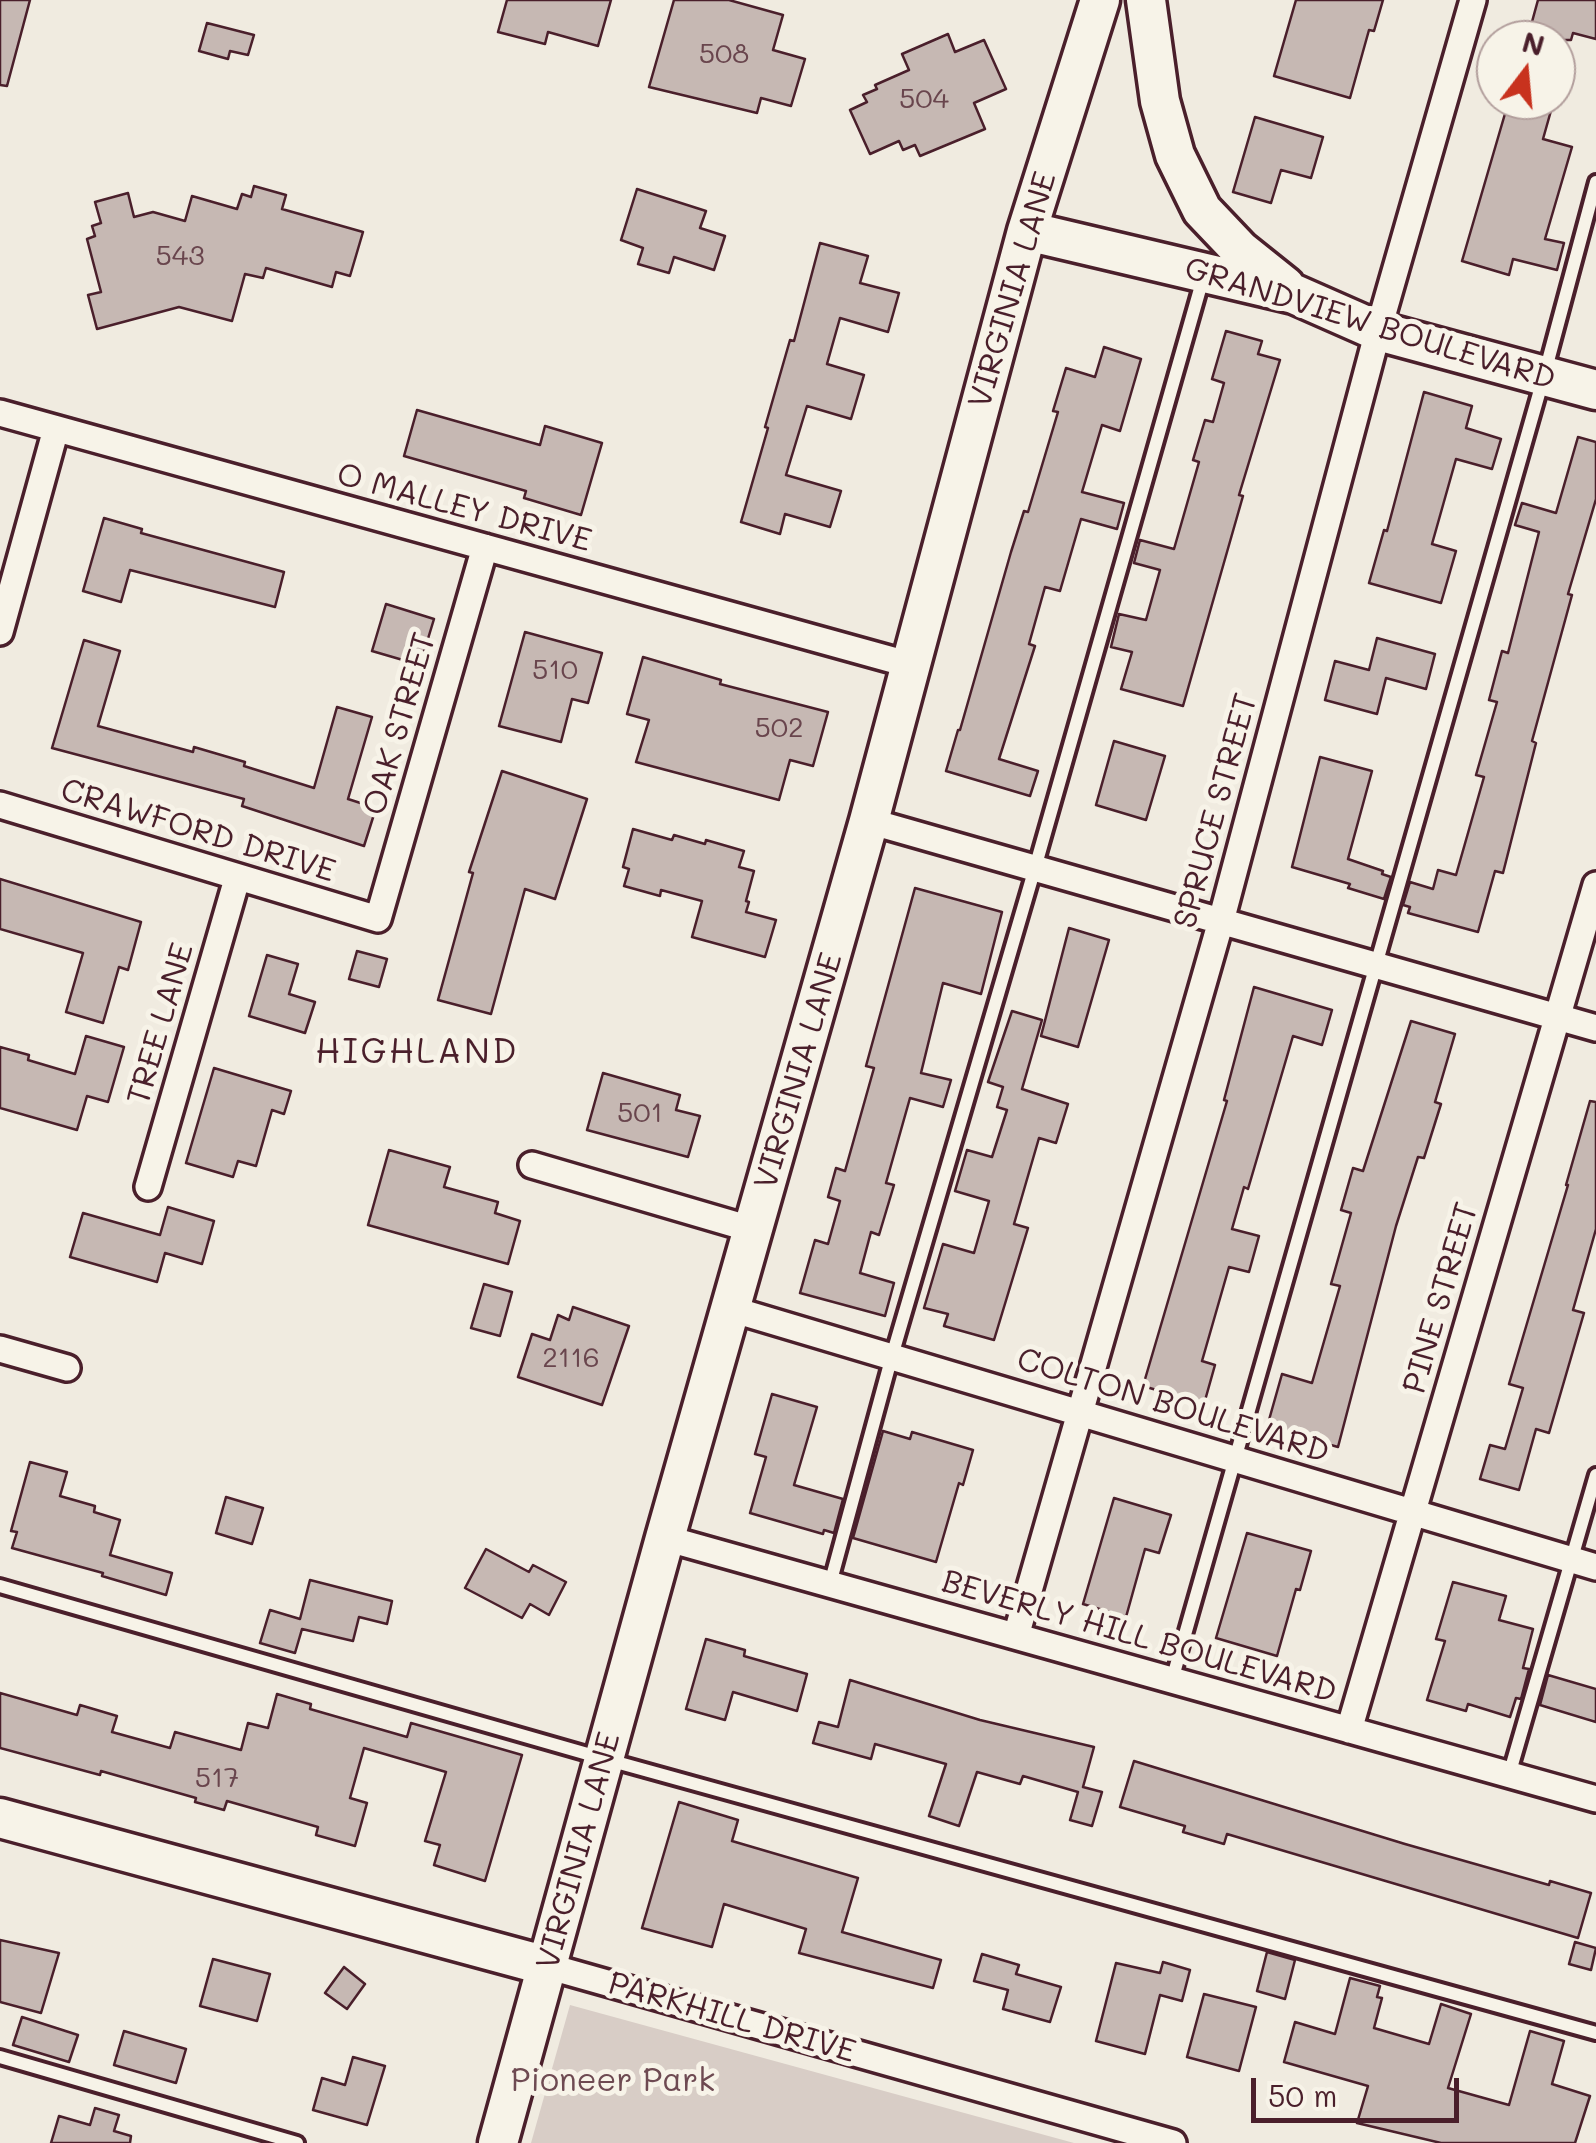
<!DOCTYPE html>
<style>
body{margin:0}
#map{position:relative;width:1596px;height:2143px;overflow:hidden;background:#f0ebe0;font-family:Mali,sans-serif}
canvas{display:block}
.north{position:absolute;left:1476px;top:20px;width:100px;height:100px;box-sizing:border-box;background:#f7f3e8;border:2px solid #b29e9c;border-radius:50%;rotate:16deg;font-size:28px;font-weight:700;line-height:40px;text-align:center;color:#4a1f2b}
.north::after{content:'';display:block;margin:auto;width:35px;height:45px;background:#c8321e;clip-path:polygon(50% 0,100% 100%,50% 72%,0 100%)}
.scale{position:absolute;left:1251px;top:2078px;width:208px;height:45px;box-sizing:border-box;border:5px solid #4a1f2b;border-top:0;padding-left:12px;font-size:30px;line-height:35px;white-space:nowrap;color:#4a1f2b;-webkit-text-stroke:8px #f7f3e8;paint-order:stroke}
</style>
<div id="map">
<canvas width="1596" height="2143"></canvas>
<div class="north">N</div>
<div class="scale">50 m</div>
</div>
<script>
const ctx = document.querySelector('canvas').getContext('2d');
ctx.lineJoin = 'round';
function fillPath(path, color) { ctx.fillStyle = color; ctx.fill(path, 'evenodd'); }
const toPath = rows => new Path2D(rows.map(r => 'M' + r).join(''));
function trace(path, color, width, dash) { ctx.strokeStyle = color; ctx.lineWidth = width; ctx.lineCap = dash ? 'butt' : 'round'; ctx.setLineDash(dash || []); ctx.stroke(path); }
function write(font, color, halo, rows, align = 'center') {
  ctx.font = font + ' Mali,sans-serif'; ctx.lineWidth = 10; ctx.setLineDash([]); ctx.textBaseline = 'middle'; ctx.strokeStyle = halo; ctx.fillStyle = color; for (const [text, x, y, turn = 0] of rows) {
    ctx.save(); ctx.translate(x, y); ctx.rotate((+turn || 0) * Math.PI / 180); ctx.textAlign = isNaN(turn) ? turn : align; if (halo) ctx.strokeText(text, 0, 0); ctx.fillText(text, 0, 0); ctx.restore();
  }
}
const green = toPath([
 [570,2005,1074,2143,531,2143]
]);
const building = toPath([
 [0,0,30,0,7,86,0,85,0,0],
 [507,0,611,0,598,46,548,32,545,44,498,32,507,0],
 [674,0,729,0,783,15,773,50,805,59,791,106,761,98,757,113,649,87,674,0],
 [1296,0,1383,0,1374,31,1369,30,1350,98,1274,76,1296,0],
 [1538,0,1596,0,1596,39,1573,33,1571,40,1527,40,1538,0],
 [207,23,254,35,248,55,230,51,228,59,199,51,207,23],
 [948,34,955,52,984,40,1006,89,974,103,985,129,920,156,915,145,903,150,899,141,870,154,850,110,867,102,863,95,877,89,875,85,909,70,902,54,948,34],
 [1509,100,1554,100,1543,139,1572,147,1545,239,1564,243,1557,270,1513,259,1509,275,1462,261,1509,100],
 [1255,117,1323,137,1311,178,1281,170,1271,203,1233,192,1255,117],
 [254,186,286,195,282,209,363,232,350,276,336,272,332,287,266,268,263,278,245,274,232,321,179,307,97,329,88,295,101,292,87,239,95,236,92,226,101,223,95,202,128,193,134,217,153,212,185,221,192,196,237,209,242,194,251,197,254,186],
 [637,189,706,211,700,228,725,236,714,270,674,257,669,273,638,264,643,248,621,240,637,189],
 [820,243,868,256,860,283,899,293,888,332,840,318,827,364,864,375,851,419,807,406,786,475,841,491,830,527,785,514,780,534,741,522,768,428,765,427,790,340,794,341,820,243],
 [1226,331,1262,341,1258,354,1280,360,1239,495,1243,496,1183,706,1121,689,1132,652,1111,647,1119,614,1146,620,1160,570,1134,563,1140,540,1174,549,1199,462,1193,460,1205,420,1213,422,1224,383,1212,379,1226,331],
 [1104,347,1141,359,1120,431,1102,425,1082,492,1124,503,1117,529,1081,519,1060,591,1045,587,1029,644,1035,646,999,759,1038,771,1030,796,946,771,958,730,960,730,1011,552,1024,511,1028,512,1058,412,1053,411,1066,368,1095,377,1104,347],
 [1424,392,1472,406,1466,428,1501,439,1492,469,1456,459,1432,544,1456,551,1441,603,1369,583,1384,530,1387,531,1424,392],
 [417,410,540,445,545,426,602,443,581,515,524,498,526,491,404,456,417,410],
 [1578,437,1596,442,1596,499,1568,594,1572,595,1532,741,1536,743,1503,873,1495,871,1478,932,1408,913,1410,907,1403,905,1410,882,1433,889,1438,870,1456,875,1484,777,1476,775,1497,702,1489,700,1502,651,1508,653,1539,532,1515,525,1522,503,1556,513,1578,437],
 [104,518,142,529,141,533,284,572,275,607,130,570,121,602,83,591,104,518],
 [386,604,434,619,420,665,372,651,386,604],
 [525,632,602,653,588,703,572,699,561,742,499,726,525,632],
 [1377,638,1435,654,1426,689,1386,678,1377,714,1325,700,1335,661,1369,670,1377,638],
 [84,640,120,651,98,726,193,752,194,747,245,762,244,766,314,788,337,707,372,717,348,799,376,808,364,846,242,806,244,799,52,748,84,640],
 [643,657,721,680,720,684,828,712,813,766,790,760,779,800,636,762,649,720,627,714,643,657],
 [1114,741,1165,756,1146,820,1096,805,1114,741],
 [1320,757,1372,771,1348,859,1383,871,1382,874,1391,877,1384,899,1348,888,1350,884,1292,867,1320,757],
 [502,771,587,799,555,899,525,889,491,1014,438,1000,473,873,469,872,502,771],
 [633,829,672,840,674,835,705,844,706,840,744,851,739,867,754,871,746,901,749,902,746,912,776,920,765,957,692,937,702,901,661,890,660,896,624,886,629,869,623,867,633,829],
 [0,879,141,922,128,970,119,967,103,1023,66,1012,83,953,0,929,0,879],
 [915,888,1002,912,981,994,943,983,921,1073,951,1080,943,1107,910,1098,886,1183,894,1185,879,1235,871,1232,860,1273,894,1283,885,1316,800,1293,815,1240,828,1244,840,1201,828,1197,836,1168,845,1171,874,1068,866,1066,915,888],
 [1069,928,1109,940,1078,1047,1041,1036,1069,928],
 [357,951,387,959,379,987,349,979,357,951],
 [267,955,298,964,289,994,315,1002,305,1033,249,1016,267,955],
 [1254,987,1332,1010,1322,1045,1293,1036,1248,1189,1244,1187,1232,1229,1259,1236,1249,1272,1229,1267,1202,1361,1215,1365,1204,1404,1143,1386,1227,1101,1224,1100,1254,987],
 [1012,1011,1042,1020,1022,1089,1068,1104,1056,1143,1039,1138,1014,1224,1028,1228,994,1340,944,1326,948,1314,924,1308,943,1244,974,1253,989,1201,955,1191,967,1150,992,1157,1007,1110,997,1107,1003,1087,988,1082,1012,1011],
 [1411,1021,1455,1034,1435,1102,1441,1104,1424,1158,1418,1157,1396,1226,1338,1447,1267,1427,1282,1374,1312,1383,1340,1286,1331,1284,1351,1213,1341,1210,1353,1168,1363,1171,1411,1021],
 [86,1036,124,1047,108,1102,87,1096,77,1130,0,1108,0,1047,29,1055,28,1060,75,1074,86,1036],
 [214,1068,291,1091,284,1114,272,1110,256,1166,238,1161,233,1177,186,1163,214,1068],
 [603,1073,680,1095,676,1110,700,1116,688,1157,587,1130,603,1073],
 [1590,1101,1596,1102,1596,1229,1573,1310,1584,1313,1549,1433,1536,1429,1519,1490,1480,1479,1490,1445,1505,1449,1523,1388,1509,1384,1568,1185,1566,1185,1590,1101],
 [389,1150,450,1167,444,1187,498,1202,495,1213,520,1221,508,1264,368,1225,389,1150],
 [168,1207,214,1221,202,1264,165,1253,157,1282,70,1257,83,1213,160,1235,168,1207],
 [484,1284,512,1292,500,1336,471,1328,484,1284],
 [573,1307,629,1326,602,1405,518,1377,532,1334,550,1340,558,1315,569,1320,573,1307],
 [772,1394,817,1407,794,1485,843,1499,834,1533,824,1530,823,1534,750,1513,766,1457,755,1454,772,1394],
 [883,1431,910,1439,912,1432,973,1450,963,1485,959,1483,936,1562,853,1538,883,1431],
 [30,1462,67,1472,60,1496,95,1506,94,1512,120,1520,110,1555,172,1573,166,1595,102,1576,103,1573,12,1548,17,1532,11,1531,30,1462],
 [226,1497,263,1508,252,1544,216,1533,226,1497],
 [1114,1498,1171,1515,1159,1553,1145,1549,1126,1617,1083,1604,1114,1498],
 [1247,1533,1311,1551,1300,1590,1296,1589,1277,1656,1216,1638,1247,1533],
 [486,1549,529,1572,533,1565,566,1582,549,1615,530,1604,522,1618,465,1588,486,1549],
 [310,1580,392,1601,387,1624,359,1617,353,1641,302,1629,295,1653,260,1643,270,1610,300,1619,310,1580],
 [1453,1582,1506,1596,1499,1620,1533,1629,1523,1668,1529,1669,1521,1699,1516,1698,1510,1717,1468,1704,1466,1711,1427,1700,1445,1641,1436,1639,1453,1582],
 [706,1639,745,1650,744,1656,807,1674,797,1711,733,1692,725,1720,686,1709,706,1639],
 [1548,1675,1596,1689,1596,1722,1540,1705,1548,1675],
 [850,1680,980,1720,1094,1747,1083,1787,1102,1792,1092,1826,1070,1820,1078,1792,1023,1776,1020,1784,977,1772,959,1826,929,1816,946,1764,875,1744,871,1759,813,1743,819,1722,838,1727,850,1680],
 [0,1693,77,1715,80,1705,117,1716,112,1732,170,1748,175,1732,241,1750,248,1723,268,1728,277,1694,311,1704,310,1709,407,1737,411,1723,522,1755,485,1881,434,1865,440,1845,425,1841,446,1772,364,1748,350,1798,367,1803,355,1846,316,1835,318,1827,227,1801,224,1810,195,1802,196,1798,101,1771,100,1775,0,1748,0,1693],
 [1134,1761,1405,1844,1549,1885,1550,1881,1591,1893,1578,1938,1227,1834,1224,1844,1183,1832,1185,1826,1120,1807,1134,1761],
 [679,1802,738,1820,732,1841,858,1878,842,1932,941,1960,933,1988,799,1953,806,1929,724,1904,712,1947,642,1928,679,1802],
 [0,1940,59,1953,41,2013,0,2002,0,1940],
 [1575,1942,1596,1948,1591,1970,1569,1964,1575,1942],
 [1267,1952,1295,1960,1285,1999,1257,1991,1267,1952],
 [982,1954,1019,1965,1016,1974,1061,1987,1050,2022,1003,2009,1008,1990,974,1981,982,1954],
 [213,1959,270,1974,257,2021,200,2006,213,1959],
 [1163,1962,1190,1970,1182,2001,1160,1995,1145,2054,1096,2041,1116,1963,1160,1973,1163,1962],
 [344,1967,365,1984,347,2009,325,1993,344,1967],
 [1350,1978,1380,1986,1377,1997,1382,1998,1374,2028,1429,2044,1441,2004,1471,2014,1448,2088,1509,2105,1530,2031,1564,2041,1552,2084,1590,2096,1575,2143,1441,2143,1357,2123,1368,2086,1284,2062,1295,2022,1335,2034,1350,1978],
 [1204,1994,1256,2007,1239,2071,1187,2057,1204,1994],
 [22,2017,78,2035,69,2062,13,2045,22,2017],
 [124,2031,186,2049,176,2083,114,2065,124,2031],
 [353,2057,385,2066,367,2125,313,2110,322,2078,345,2085,353,2057],
 [95,2108,119,2115,114,2131,131,2136,130,2143,51,2143,59,2116,90,2125,95,2108]
]);
const lane = toPath([
 [830,1584,892,1356,1035,868,1204,275],
 [0,1586,605,1759,1596,2033],
 [1172,1680,1544,376,1596,182],
 [1509,1775,1596,1475],
 [0,2057,297,2143]
]);
const street = toPath([
 [0,413,911,665],
 [0,632,56,429],
 [0,805,378,919,485,547],
 [869,821,1596,1028],
 [532,1165,754,1230],
 [148,1187,237,879],
 [731,1309,1596,1567],
 [0,1349,67,1368],
 [665,1538,1596,1799],
 [1016,1636,1221,921,1378,331,1473,0],
 [1349,1730,1596,885],
 [547,1966,1173,2143]
]);
const secondary = toPath([
 [1146,0,1160,101,1175,155,1202,210,1240,250,1285,286],
 [1027,231,1294,294,1378,331,1596,390],
 [0,1818,547,1966],
 [498,2143,665,1538,869,821,1027,231,1100,0]
]);
const numberNames = [
 ["508",724,54],
 ["504",924,99],
 ["543",180,256],
 ["510",555,670],
 ["502",779,728],
 ["501",640,1113],
 ["2116",571,1358],
 ["517",217,1778]
];
const streetNames = [
 ["VIRGINIA LANE",1013,290,-74],
 ["GRANDVIEW BOULEVARD",1370,324,17],
 ["O MALLEY DRIVE",464,508,15],
 ["OAK STREET",400,724,-74],
 ["SPRUCE STREET",1216,811,-75],
 ["CRAWFORD DRIVE",198,831,17],
 ["TREE LANE",161,1024,-74],
 ["VIRGINIA LANE",799,1071,-74],
 ["PINE STREET",1441,1298,-74],
 ["COLTON BOULEVARD",1173,1406,17],
 ["BEVERLY HILL BOULEVARD",1139,1637,16],
 ["VIRGINIA LANE",579,1851,-75],
 ["PARKHILL DRIVE",732,2018,16]
];
const parkNames = [
 ["Pioneer Park",613,2081]
];
const neighbourhoodNames = [
 ["HIGHLAND",417,1052]
];
fillPath(green, '#d8cdc6');
fillPath(building, '#c6b8b3');
trace(building, '#4a1f2b', 2.5);
trace(lane, '#4a1f2b', 20);
trace(street, '#4a1f2b', 32);
trace(secondary, '#4a1f2b', 45);
trace(lane, '#f7f3e8', 12);
trace(street, '#f7f3e8', 25);
trace(secondary, '#f7f3e8', 38);
write('28px', '#69454d', null, numberNames);
write('32px', '#4a1f2b', '#f7f3e8', streetNames);
write('32px', '#6e4a52', '#f7f3e8', parkNames);
ctx.letterSpacing = '2.5px';
write('35px', '#4a1f2b', '#f7f3e8', neighbourhoodNames);
ctx.letterSpacing = '0px';
</script>
